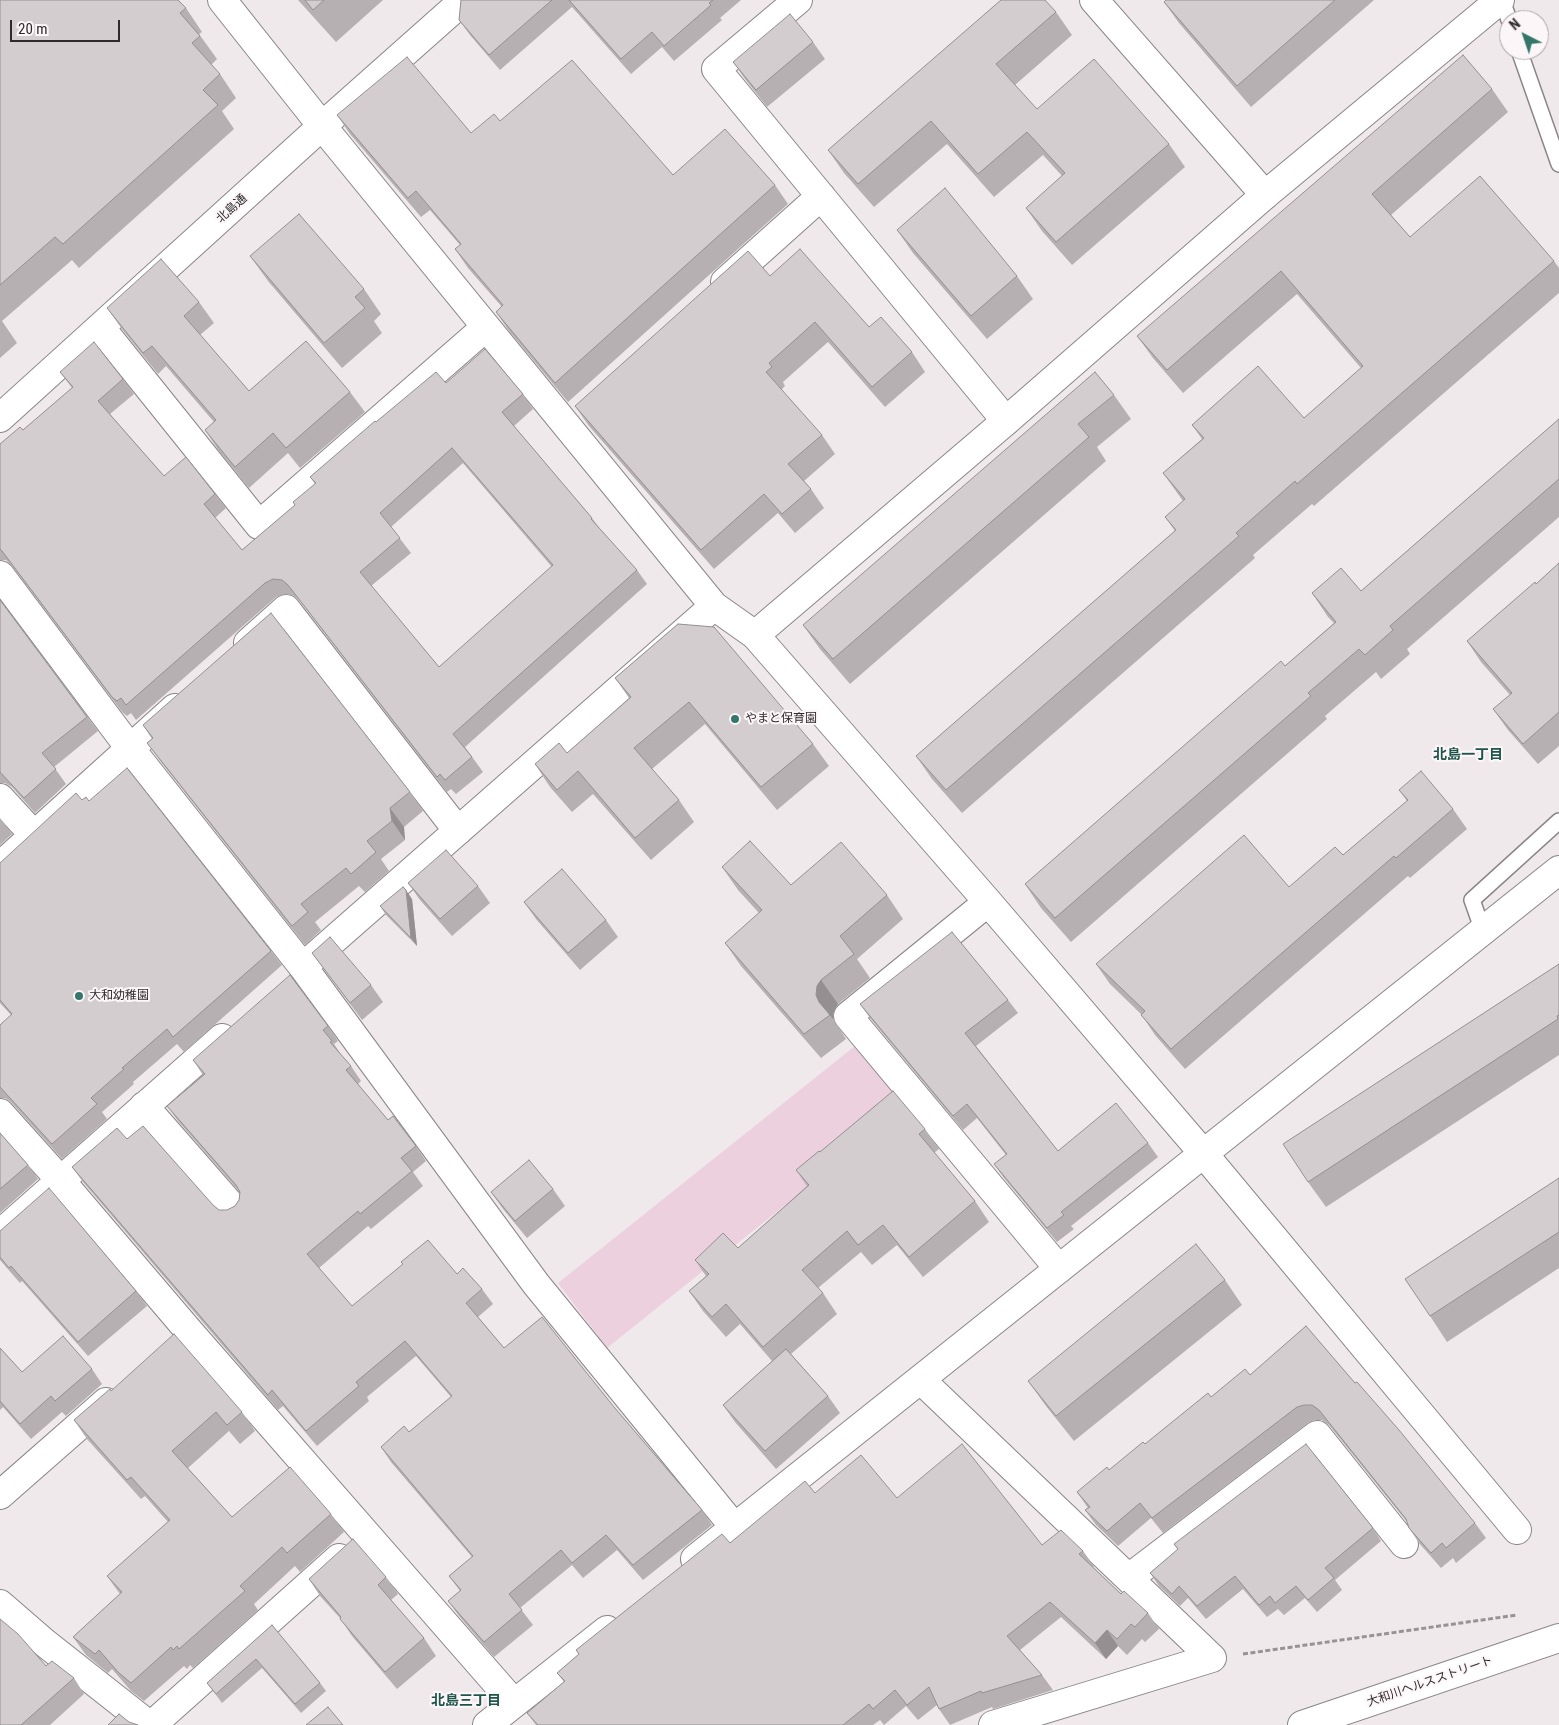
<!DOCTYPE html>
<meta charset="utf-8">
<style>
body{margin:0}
#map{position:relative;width:1559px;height:1725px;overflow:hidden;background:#f0e9ec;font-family:"Roboto Condensed",sans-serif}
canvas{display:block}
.north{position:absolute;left:1499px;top:10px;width:50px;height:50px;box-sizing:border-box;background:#fdf6f9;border:1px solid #aaa5a7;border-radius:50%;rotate:319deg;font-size:14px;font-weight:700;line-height:20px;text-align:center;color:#2e2b2d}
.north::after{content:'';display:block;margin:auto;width:18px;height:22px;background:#347768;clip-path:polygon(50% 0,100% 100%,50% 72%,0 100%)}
.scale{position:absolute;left:10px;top:20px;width:110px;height:22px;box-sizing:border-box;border:2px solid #2e2b2d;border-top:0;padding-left:6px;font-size:15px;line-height:18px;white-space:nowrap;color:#2e2b2d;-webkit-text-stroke:4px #fdf6f9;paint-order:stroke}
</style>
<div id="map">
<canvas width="1559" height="1725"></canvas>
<div class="north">N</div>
<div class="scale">20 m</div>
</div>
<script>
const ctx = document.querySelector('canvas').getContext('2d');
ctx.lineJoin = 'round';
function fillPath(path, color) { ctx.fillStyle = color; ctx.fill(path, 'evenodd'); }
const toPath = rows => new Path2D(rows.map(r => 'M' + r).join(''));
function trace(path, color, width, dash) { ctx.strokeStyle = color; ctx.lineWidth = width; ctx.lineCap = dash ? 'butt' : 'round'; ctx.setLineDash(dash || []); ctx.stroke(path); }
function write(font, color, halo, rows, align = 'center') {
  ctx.font = font + ' "Roboto Condensed","Noto Sans JP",sans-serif'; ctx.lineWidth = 4; ctx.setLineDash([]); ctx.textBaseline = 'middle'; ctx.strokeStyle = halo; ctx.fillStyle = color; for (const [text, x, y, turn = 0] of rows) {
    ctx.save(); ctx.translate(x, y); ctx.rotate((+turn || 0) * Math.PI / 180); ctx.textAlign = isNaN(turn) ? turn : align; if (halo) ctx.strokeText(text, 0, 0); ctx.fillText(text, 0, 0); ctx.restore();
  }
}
const green = toPath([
 [860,1042,910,1105,607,1348,558,1283]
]);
const path = toPath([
 [1243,1654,1517,1615]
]);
const lane = toPath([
 [1502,0,1509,20],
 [1519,50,1559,164],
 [1483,931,1472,900,1559,821]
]);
const street = toPath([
 [222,0,322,126,714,606,755,635,988,902,1203,1153,1517,1530],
 [798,0,716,69,1006,421],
 [1094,0,1265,195],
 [725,282,821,196],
 [101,328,259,525,486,327],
 [0,418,322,126,464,0],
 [0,575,129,747,303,967,536,1284,735,1528],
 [248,643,286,609,458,831],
 [0,798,34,835],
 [0,866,175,708],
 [988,902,848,1016,1059,1269],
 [305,965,714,606],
 [144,1106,235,1210],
 [0,1113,61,1181,188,1330,514,1703],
 [0,1234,222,1038],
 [921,1380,1212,1658,993,1725],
 [0,1495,106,1402],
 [695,1559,1559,870],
 [1129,1578,1317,1435,1404,1544],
 [0,1604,45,1643,149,1725],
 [152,1725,339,1558],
 [487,1725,607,1630],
 [1302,1725,1559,1638]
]);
const secondary = toPath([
 [755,635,1006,421,1265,195,1500,0]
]);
const wall = toPath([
 [0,0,186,8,202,32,199,34,217,59,211,65,220,74,236,98,222,111,234,129,79,268,72,260,2,321,17,343,0,358],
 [298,0,383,0,336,42],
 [461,0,741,0,720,18,722,20,674,61,662,47,631,74,572,7,500,70,470,35,459,20],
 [1166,0,1374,0,1251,107,1179,23,1164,2],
 [1056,12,1072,35,1015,85,1037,109,1169,144,1185,167,1072,265,1042,231,1026,208,1062,176,1043,155,994,197,947,144,874,207,844,173,828,150],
 [813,42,825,59,767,107,745,79,733,62],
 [1492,89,1508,112,1391,215,1410,237,1554,261,1559,268,1559,293,1314,506,1312,504,1253,555,1255,558,962,813,932,779,916,756,1175,531,1165,517,1183,501,1163,473,1202,439,1192,425,1304,418,1361,368,1297,294,1183,393,1153,358,1137,336],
 [337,115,471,133,500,121,673,175,775,185,788,204,568,402,509,331,496,312,502,307,468,268,455,249,460,245,430,210,421,217,350,134],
 [897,230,1017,276,1033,299,987,339,913,253],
 [250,256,364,289,381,314,374,321,382,333,342,368,268,281],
 [770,276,869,327,912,352,925,372,885,407,828,342,783,382,785,386,781,390,822,435,835,454,804,481,811,489,824,508,795,533,778,513,714,569,589,426,575,406],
 [199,302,214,323,200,335,249,391,350,392,365,412,300,468,288,453,249,488,219,451,205,430,214,422,166,366,158,374,122,329,107,308],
 [60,372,123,379,134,394,110,414,164,476,215,494,226,508,215,518,242,550,295,505,315,484,310,477,376,422,446,383,523,394,533,409,514,426,592,518,600,529,637,570,647,584,465,747,483,772,456,794,451,789,447,792,298,599,292,595,284,594,276,597,136,720,131,713,127,716,122,712,12,566,6,560,0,560,0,444,23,430,72,388],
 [463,463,552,567,439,667,371,586,411,553,391,527],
 [1114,395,1131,419,1097,447,1106,461,850,684,820,649,803,625],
 [1559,419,1559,517,1407,649,1410,654,1381,679,1376,672,1325,716,1327,719,1071,942,1041,908,1025,884,1285,666,1334,623,1328,617,1312,593,1361,591],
 [1559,563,1559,746,1538,764,1508,730,1493,709,1510,695,1481,662,1467,641,1536,584],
 [0,600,98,731,54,767,66,784,35,813,12,787,5,783,0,783],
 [678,624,813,744,829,766,777,810,705,724,652,769,679,800,694,822,651,860,593,794,572,812,550,787,535,764,567,753,629,698,615,678],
 [143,725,410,792,423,811,404,827,405,840,381,859,389,871,365,892,359,886,315,922,321,930,305,945,161,762,147,743,152,739],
 [1399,790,1453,809,1467,829,1410,878,1408,876,1185,1069,1155,1035,1141,1014,1110,984,1096,964,1289,887,1343,855,1407,801],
 [82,800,89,801,271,951,282,965,184,1052,177,1044,133,1082,134,1084,102,1112,107,1119,62,1159,11,1102,5,1098,0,1098,0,1025,11,1015,0,1003,0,863],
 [0,818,12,834,0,845],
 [722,867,791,885,887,895,903,919,857,959,870,978,838,1004,834,1010,833,1019,846,1039,821,1058,741,966,725,943,759,913,738,890],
 [408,883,478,886,490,903,452,936,420,900],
 [412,899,417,946,386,915,380,906],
 [524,902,606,920,618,937,580,970,536,919],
 [312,953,371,985,383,1002,362,1020],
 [1559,964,1559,1055,1326,1207,1308,1182],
 [1008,1000,1018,1013,976,1046,1058,1151,1148,1143,1158,1157,1071,1226,1074,1229,1057,1242,1004,1178,994,1164,1006,1155,977,1118,963,1130,870,1018,860,1004],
 [328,1026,338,1041,334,1044,342,1056,351,1066,361,1081,358,1084,388,1120,416,1146,426,1161,413,1172,423,1186,371,1229,368,1226,319,1268,352,1306,457,1274,482,1289,493,1304,478,1317,504,1348,614,1407,702,1510,712,1525,643,1580,617,1550,583,1578,572,1565,520,1608,533,1625,494,1657,459,1616,448,1601,460,1591,449,1576,472,1557,391,1462,381,1447,409,1432,451,1397,416,1356,367,1397,369,1401,317,1446,283,1406,278,1410,83,1182,72,1167,127,1139,219,1210,227,1210,235,1206,239,1200,239,1191,178,1121,167,1106,203,1075,193,1060],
 [925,1129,939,1149,934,1153,975,1201,989,1222,923,1277,897,1245,872,1265,861,1252,818,1288,823,1293,837,1314,791,1354,828,1396,840,1413,776,1469,735,1422,723,1405,772,1361,740,1324,726,1337,703,1311,689,1291,706,1276,695,1260,738,1248,807,1186,796,1170,820,1152],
 [0,1133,28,1165,38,1179,0,1213],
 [1559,1178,1559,1268,1447,1342,1430,1316],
 [553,1189,565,1206,527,1238,503,1209,491,1192],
 [0,1231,136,1291,147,1306,88,1356,22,1281,20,1283,0,1260],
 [1225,1280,1242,1305,1074,1441,1046,1406,1028,1381],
 [1306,1326,1475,1523,1486,1538,1456,1563,1453,1558,1441,1568,1419,1543,1409,1528,1407,1522,1329,1425,1322,1420,1314,1420,1308,1423,1163,1533,1151,1518,1118,1546,1096,1525,1085,1510,1088,1508,1077,1492,1109,1470,1145,1444,1211,1397,1250,1375],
 [0,1348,22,1372,92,1369,102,1384,66,1416,62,1412,31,1439,3,1407,0,1410],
 [111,1391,242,1412,255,1431,240,1444,229,1431,188,1468,232,1517,331,1514,344,1532,300,1572,295,1566,254,1604,258,1610,193,1668,190,1665,187,1669,184,1666,144,1701,131,1691,112,1669,108,1673,86,1655,73,1637,120,1594,107,1576,168,1522,145,1496,141,1499,87,1439,74,1420],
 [815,1493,897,1498,1042,1545,1083,1551,1094,1566,1093,1567,1121,1594,1148,1613,1159,1629,1145,1642,1142,1639,1127,1655,1118,1646,1106,1659,1061,1617,1020,1650,1042,1675,1053,1690,993,1709,992,1707,950,1725,939,1709,937,1705,918,1720,906,1706,884,1725,880,1720,873,1725,536,1725,527,1713,564,1682,557,1673,579,1654,576,1650,730,1543],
 [1373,1528,1381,1541,1335,1580,1342,1590,1317,1612,1305,1598,1284,1615,1278,1609,1267,1617,1243,1589,1206,1619,1188,1598,1180,1606,1159,1586,1150,1573,1178,1550,1174,1544],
 [386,1577,398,1594,391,1600,424,1638,436,1656,397,1689,352,1636,340,1618,320,1596,309,1579],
 [272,1625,320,1683,326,1691,301,1713,262,1668,222,1703,207,1683],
 [46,1666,74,1678,84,1694,50,1725,0,1725]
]);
const shadedWall = toPath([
 [390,808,404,827,405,840,392,821],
 [406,890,412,899,417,946,411,938],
 [821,980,838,1004,834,1010,833,1019,819,1002,816,995,817,986],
 [1107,1630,1118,1646,1106,1659,1095,1643]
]);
const building = toPath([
 [0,0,178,0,186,8,180,13,200,36,192,43,220,74,203,90,218,105,63,244,55,237,0,285,0,0],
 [305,0,324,0,313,10,305,0],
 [461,0,552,0,489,55,459,20,461,0],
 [569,0,713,0,709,3,711,5,664,46,652,32,621,59,569,0],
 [1001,0,1045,0,1056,12,996,64,1037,109,1094,59,1169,144,1056,242,1026,208,1065,173,1027,132,978,174,931,121,858,184,828,150,1001,0],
 [1166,0,1335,0,1237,86,1164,2,1166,0],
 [790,14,813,42,756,90,733,62,790,14],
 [1463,55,1492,89,1372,194,1410,237,1480,176,1554,261,1297,484,1295,481,1236,533,1239,536,946,790,916,756,1176,530,1165,517,1185,499,1163,473,1204,438,1192,425,1258,366,1304,418,1363,366,1281,271,1167,370,1137,336,1463,55],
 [407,57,471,133,494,114,500,121,572,60,673,175,725,129,775,185,555,383,496,312,503,305,455,249,461,244,416,191,408,198,337,115,407,57],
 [945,188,1017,276,971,316,897,230,945,188],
 [299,214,364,289,355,297,365,308,324,343,250,256,299,214],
 [800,249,869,327,881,317,912,352,872,387,815,322,769,363,772,367,766,372,822,435,788,464,811,489,782,514,764,494,701,550,575,406,748,251,770,276,800,249],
 [161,259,199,302,184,316,249,391,306,341,350,392,286,448,273,433,235,467,205,430,216,420,152,346,143,353,107,308,161,259],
 [94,342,123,379,98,401,164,476,186,457,215,494,204,504,242,550,295,505,293,502,316,483,310,477,375,421,376,422,436,372,446,383,485,349,523,394,502,412,592,518,591,519,637,570,453,734,472,757,445,780,440,774,437,777,288,585,282,580,273,579,265,583,126,705,121,698,117,701,112,697,2,551,0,549,0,444,20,427,23,430,73,387,60,372,94,342],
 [452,448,553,565,439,667,360,572,400,538,380,513,452,448],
 [1095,372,1114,395,1078,424,1089,437,833,659,803,625,1095,372],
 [1559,419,1559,479,1390,626,1393,630,1365,655,1359,649,1308,693,1311,696,1055,918,1025,884,1281,661,1285,666,1336,622,1312,593,1341,568,1361,591,1559,419],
 [1559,563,1559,712,1523,744,1493,709,1512,693,1467,641,1535,582,1536,584,1559,563],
 [0,600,87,717,42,753,56,769,24,798,0,772,0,600],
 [271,613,410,792,390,808,392,821,367,841,376,852,351,874,346,868,301,904,308,912,292,926,147,743,153,738,143,725,271,613],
 [678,624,714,627,813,744,761,787,689,702,634,748,679,800,635,838,578,771,557,790,535,764,559,743,567,753,631,697,615,678,678,624],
 [127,768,271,951,173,1037,167,1029,122,1068,124,1069,91,1098,97,1104,52,1144,0,1087,0,1025,12,1014,0,1000,0,863,76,793,82,800,86,797,89,801,127,768],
 [1421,771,1453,809,1396,858,1394,856,1171,1049,1141,1015,1145,1011,1096,964,1244,835,1289,887,1335,847,1343,855,1408,800,1399,790,1421,771],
 [750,841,791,885,841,842,887,895,840,936,854,954,821,980,817,986,816,995,819,1002,830,1015,804,1034,725,943,762,910,722,867,750,841],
 [446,850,478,886,440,919,408,883,446,850],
 [562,869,606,920,568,953,524,902,562,869],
 [403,887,406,890,411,938,380,906,403,887],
 [952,932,1008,1000,965,1033,1058,1151,1116,1103,1148,1143,1061,1212,1064,1215,1047,1228,994,1164,1007,1154,967,1104,953,1116,860,1004,952,932],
 [330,937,371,985,350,1003,312,953,330,937],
 [1559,964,1559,1015,1557,1016,1558,1019,1308,1182,1283,1144,1559,964],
 [290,975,328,1026,323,1030,332,1041,330,1042,351,1066,346,1070,388,1120,393,1116,416,1146,401,1158,412,1171,360,1214,358,1211,307,1254,352,1306,403,1264,401,1262,428,1240,457,1274,463,1268,482,1289,466,1303,504,1348,542,1317,614,1407,702,1510,633,1565,606,1535,572,1563,561,1550,509,1594,522,1610,484,1642,448,1601,461,1590,449,1576,473,1556,381,1447,404,1426,409,1432,452,1396,405,1341,356,1382,359,1386,306,1431,272,1390,268,1395,72,1167,117,1128,127,1139,143,1126,213,1205,219,1210,227,1210,235,1206,239,1200,240,1192,236,1185,167,1106,205,1074,193,1060,290,975],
 [893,1091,925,1129,919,1134,975,1201,909,1257,883,1225,858,1245,847,1231,802,1270,823,1293,763,1347,726,1304,712,1317,689,1291,709,1274,695,1260,723,1233,738,1248,809,1185,796,1170,819,1151,820,1152,893,1091],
 [0,1133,28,1165,0,1189,0,1133],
 [529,1160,553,1189,515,1221,491,1192,529,1160],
 [1559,1178,1559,1232,1430,1316,1405,1279,1559,1178],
 [49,1188,136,1291,78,1342,11,1266,9,1268,0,1257,0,1231,49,1188],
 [1196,1244,1225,1280,1056,1416,1028,1381,1196,1244],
 [1306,1326,1355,1383,1357,1382,1399,1430,1475,1523,1446,1548,1442,1543,1431,1553,1409,1528,1406,1519,1319,1410,1312,1405,1304,1405,1297,1407,1152,1518,1140,1503,1107,1531,1085,1510,1090,1507,1077,1492,1107,1467,1109,1470,1143,1442,1145,1444,1208,1393,1211,1397,1245,1369,1250,1375,1306,1326],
 [174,1334,242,1412,227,1425,216,1412,172,1451,232,1517,290,1467,331,1514,287,1553,282,1547,240,1586,245,1591,179,1649,177,1646,173,1650,171,1647,131,1683,118,1672,99,1650,95,1654,73,1637,122,1592,107,1576,170,1520,131,1477,127,1480,74,1420,110,1389,111,1391,174,1334],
 [63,1336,92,1369,55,1401,51,1396,20,1424,0,1401,0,1348,22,1372,63,1336],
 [786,1349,828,1396,765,1451,723,1405,786,1349],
 [962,1444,1042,1545,1061,1530,1083,1551,1079,1554,1121,1594,1124,1591,1148,1613,1135,1627,1131,1624,1117,1639,1107,1630,1095,1643,1050,1602,1007,1636,1042,1675,982,1693,981,1691,939,1709,929,1687,907,1705,895,1690,873,1709,869,1704,843,1725,538,1725,527,1713,565,1681,557,1673,579,1654,576,1650,722,1534,730,1543,805,1481,815,1493,861,1455,897,1498,962,1444],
 [1306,1444,1373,1528,1325,1568,1334,1578,1308,1600,1296,1586,1275,1603,1270,1596,1259,1605,1235,1576,1197,1606,1179,1586,1172,1594,1150,1573,1178,1549,1174,1544,1306,1444],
 [353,1539,386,1577,378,1585,424,1638,385,1672,340,1619,341,1617,309,1579,353,1539],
 [0,1619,18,1634,46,1666,52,1661,74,1678,21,1725,0,1725,0,1619],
 [272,1625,320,1683,295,1704,256,1659,216,1694,207,1683,272,1625],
 [328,1707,343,1725,306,1725,328,1707],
 [119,1714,129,1722,138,1725,108,1725,119,1714]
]);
const markers = [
 [735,719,5,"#347768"],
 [79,996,5,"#347768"]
];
const streetNames = [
 ["北島通",232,209,-42],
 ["大和川ヘルスストリート",1430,1682,-19]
];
const poiNames = [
 ["やまと保育園",745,719],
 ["大和幼稚園",89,996]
];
const neighbourhoodNames = [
 ["北島一丁目",1468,755],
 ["北島三丁目",466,1701]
];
fillPath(green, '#ecd0de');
trace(lane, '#8b8588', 18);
trace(street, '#8b8588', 30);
trace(secondary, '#8b8588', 30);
trace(path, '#979295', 3, [5, 2.5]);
trace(lane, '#fff', 15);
trace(street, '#fff', 28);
trace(secondary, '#fff', 28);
fillPath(wall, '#b6b0b3');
fillPath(shadedWall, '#949092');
fillPath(building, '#d4cdd0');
trace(building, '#949092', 1);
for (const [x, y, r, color] of markers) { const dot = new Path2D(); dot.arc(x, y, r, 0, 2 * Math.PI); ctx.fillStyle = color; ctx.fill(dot); trace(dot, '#fdf6f9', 2); }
write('12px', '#2e2b2d', '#fdf6f9', streetNames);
write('12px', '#2e2b2d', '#fdf6f9', poiNames, 'left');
write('bold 14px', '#1e5449', '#fdf6f9', neighbourhoodNames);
</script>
